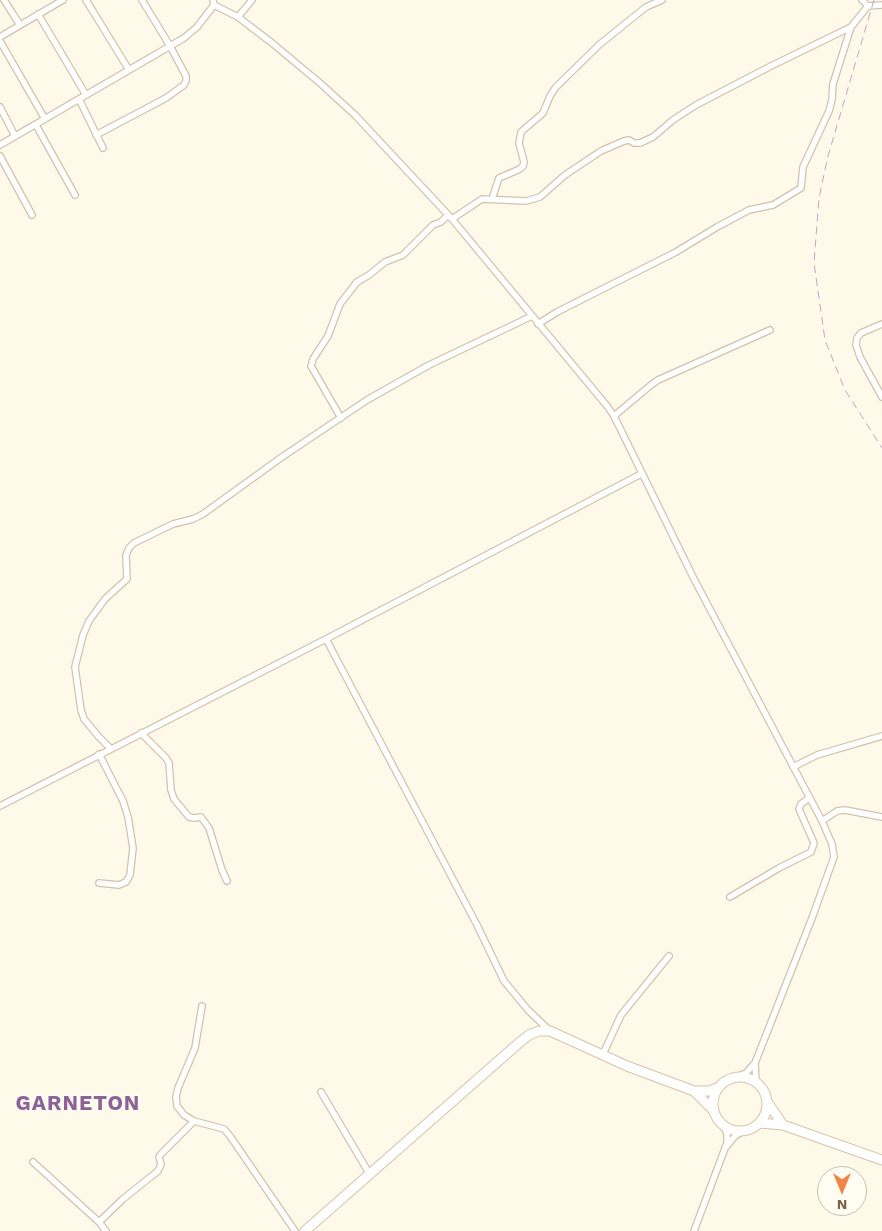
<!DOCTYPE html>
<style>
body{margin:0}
#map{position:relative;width:882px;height:1231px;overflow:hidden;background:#fef9e9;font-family:"Work Sans",sans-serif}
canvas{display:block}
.north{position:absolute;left:817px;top:1166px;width:50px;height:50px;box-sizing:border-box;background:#fffcf1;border:1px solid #cabfae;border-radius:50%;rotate:180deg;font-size:14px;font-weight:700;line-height:20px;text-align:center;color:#7b634a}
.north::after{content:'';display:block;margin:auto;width:18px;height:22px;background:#ef8547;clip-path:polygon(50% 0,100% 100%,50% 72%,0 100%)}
</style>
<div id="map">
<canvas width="882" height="1231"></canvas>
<div class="north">N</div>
</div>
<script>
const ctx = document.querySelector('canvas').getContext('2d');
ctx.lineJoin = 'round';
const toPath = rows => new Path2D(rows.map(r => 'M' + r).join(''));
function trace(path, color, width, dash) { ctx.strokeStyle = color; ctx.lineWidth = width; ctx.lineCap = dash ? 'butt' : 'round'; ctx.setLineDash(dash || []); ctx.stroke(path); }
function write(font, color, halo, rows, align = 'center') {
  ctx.font = font + ' "Work Sans",sans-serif'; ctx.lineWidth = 4; ctx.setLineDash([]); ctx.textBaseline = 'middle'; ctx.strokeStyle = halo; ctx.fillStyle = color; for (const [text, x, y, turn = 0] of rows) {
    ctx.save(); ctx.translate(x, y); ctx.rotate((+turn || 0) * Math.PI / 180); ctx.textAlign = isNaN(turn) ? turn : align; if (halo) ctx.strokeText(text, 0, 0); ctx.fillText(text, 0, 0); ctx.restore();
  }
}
const street = toPath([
 [4,0,20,25],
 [86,0,129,70],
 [213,0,214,5,238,17,272,43,320,83,355,115,452,219,607,406,614,416,694,579,822,821,832,844,834,857,812,918,755,1063,756,1081],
 [862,0,868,6],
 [38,14,86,95],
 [238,17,252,0],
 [0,37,63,0],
 [0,41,45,119],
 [79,99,103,148],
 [0,107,15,136],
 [36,125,75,195],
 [96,135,166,98,184,85,186,81,186,76,170,46,142,0],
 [0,145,184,38,197,27,214,5],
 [0,156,32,215],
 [492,199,499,178,520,169,523,166,524,162,519,143,521,132,543,113,550,96,556,87,600,44,646,7,662,0],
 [452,219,482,199,526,201,540,197,565,175,601,151,624,141,629,140,634,143,640,143,653,137,673,120,696,105,771,66,851,27,868,6,882,5],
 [538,324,557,312,676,252,717,227,749,210,773,205,801,188,803,167,829,111,832,100,833,84,851,27],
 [882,324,861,333,857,338,856,345,860,357,882,397],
 [614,416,651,385,658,380,770,330],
 [341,418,311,366,313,359,328,336,340,304,357,282,369,275,385,262,403,255,433,225,441,222,448,215],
 [326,639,477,925,504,981,528,1010,550,1031],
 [141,733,166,758,169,763,171,790,174,799,189,817,194,818,201,817,209,828,222,870,227,881],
 [111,749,99,737,84,719,81,710,75,667,83,635,89,621,105,599,127,579,126,555,129,548,134,543,173,524,193,519,203,514,282,457,367,400,429,365,532,316],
 [793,767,817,755,882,736],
 [0,806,326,639,641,474],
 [822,821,837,811,845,810,882,817],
 [99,883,119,885,126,882,130,875,133,848,128,817,123,801,99,754],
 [730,897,779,868,811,852,814,843,799,809,801,804,809,798],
 [202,1006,195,1048,178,1088,176,1097,177,1106,184,1115,194,1121,224,1129,230,1136,295,1231],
 [603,1054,621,1015,669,956],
 [739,1076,746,1073,755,1063],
 [321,1092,369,1173],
 [726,1147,735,1136,743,1131],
 [33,1162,99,1222,106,1231],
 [99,1222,123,1199,158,1171,161,1164,159,1157,161,1154,194,1121],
 [694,1231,727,1143,727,1134,724,1126]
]);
const secondary = toPath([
 '713 1104a27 27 0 1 1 54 0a27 27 0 1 1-54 0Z',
 [694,1091,714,1111],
 [768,1103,783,1125],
 [759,1123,783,1125,882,1160],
 [305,1231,520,1042,529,1035,539,1031,550,1031,627,1066,694,1091,709,1091,717,1088]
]);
const rail = toPath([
 [874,0,828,156,819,198,814,263,825,340,845,390,882,448]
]);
const districtNames = [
 ["GARNETON",78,1104]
];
trace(street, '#d2c2ad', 8);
trace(secondary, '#d5c4aa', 11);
trace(street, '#fff', 5.5);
trace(secondary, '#fff', 9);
trace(rail, '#bea5ca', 1, [8, 5]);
ctx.letterSpacing = '1px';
write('bold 21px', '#8c6297', '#fffcf1', districtNames);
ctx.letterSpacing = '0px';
</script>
